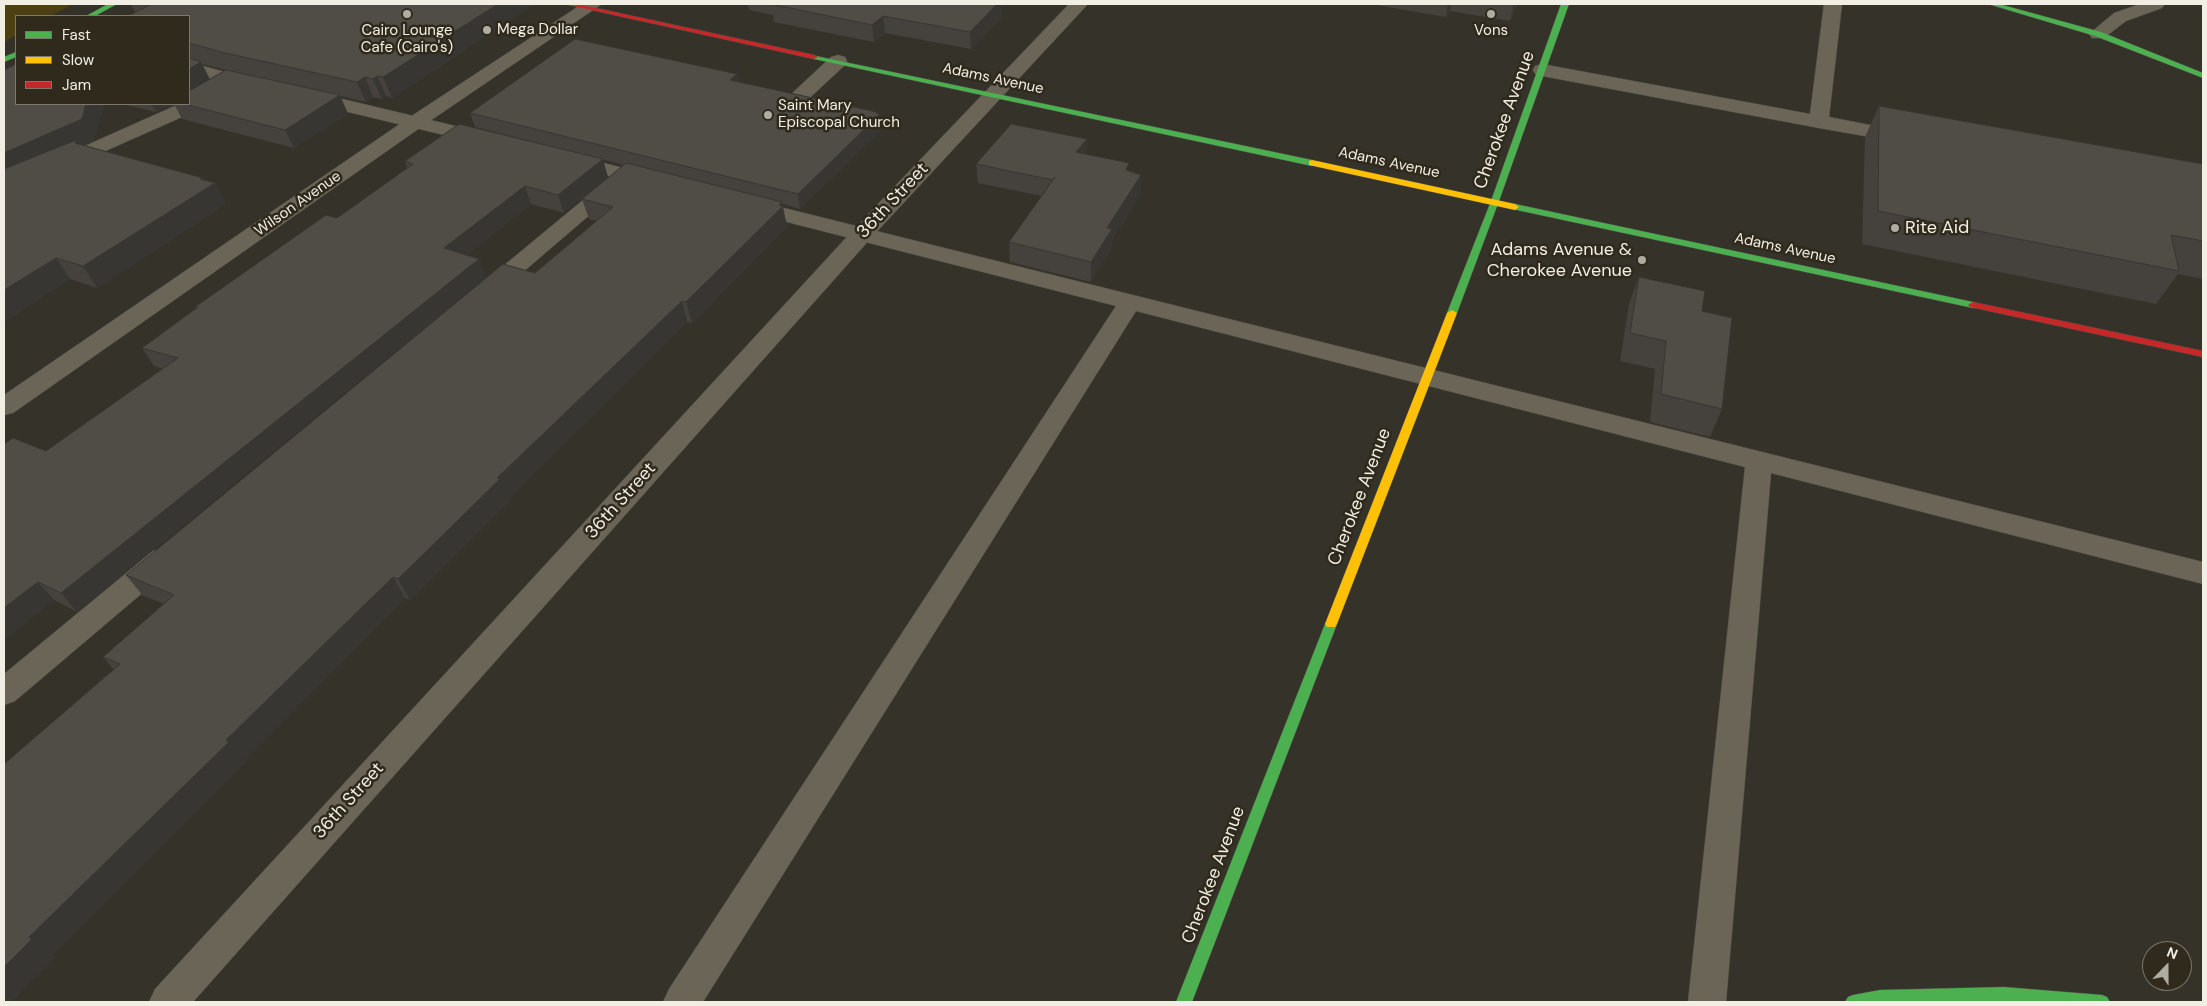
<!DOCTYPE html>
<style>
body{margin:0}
#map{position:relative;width:2207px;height:1006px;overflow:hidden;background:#35322a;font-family:"DM Sans",sans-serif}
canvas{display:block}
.frame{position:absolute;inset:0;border:5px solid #f1eee4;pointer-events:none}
.legend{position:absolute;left:15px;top:15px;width:175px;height:90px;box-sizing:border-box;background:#2f2a1b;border:1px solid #7d786b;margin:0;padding:6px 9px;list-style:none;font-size:15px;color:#f1eee4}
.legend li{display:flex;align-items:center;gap:10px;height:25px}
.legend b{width:25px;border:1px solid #7d786b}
.north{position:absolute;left:2142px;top:941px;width:50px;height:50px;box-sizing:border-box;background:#2f2a1b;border:1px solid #7d786b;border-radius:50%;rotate:22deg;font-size:14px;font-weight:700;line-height:20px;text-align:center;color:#f1eee4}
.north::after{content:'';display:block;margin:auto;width:18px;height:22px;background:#afaca3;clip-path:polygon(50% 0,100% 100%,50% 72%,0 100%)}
</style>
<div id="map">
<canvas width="2207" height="1006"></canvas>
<div class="frame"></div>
<ul class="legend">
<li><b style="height:6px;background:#4caf50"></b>Fast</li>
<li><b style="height:6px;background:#ffc107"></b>Slow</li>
<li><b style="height:6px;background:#c62828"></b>Jam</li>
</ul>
<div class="north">N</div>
</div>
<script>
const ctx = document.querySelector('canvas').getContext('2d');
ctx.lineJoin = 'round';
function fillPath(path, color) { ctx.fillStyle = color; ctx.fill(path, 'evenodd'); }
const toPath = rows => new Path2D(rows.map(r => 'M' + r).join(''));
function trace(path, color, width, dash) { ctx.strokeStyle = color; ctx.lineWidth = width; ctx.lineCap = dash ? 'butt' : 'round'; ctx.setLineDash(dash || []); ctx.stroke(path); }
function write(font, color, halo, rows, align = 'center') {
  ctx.font = font + ' "DM Sans",sans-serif'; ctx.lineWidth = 5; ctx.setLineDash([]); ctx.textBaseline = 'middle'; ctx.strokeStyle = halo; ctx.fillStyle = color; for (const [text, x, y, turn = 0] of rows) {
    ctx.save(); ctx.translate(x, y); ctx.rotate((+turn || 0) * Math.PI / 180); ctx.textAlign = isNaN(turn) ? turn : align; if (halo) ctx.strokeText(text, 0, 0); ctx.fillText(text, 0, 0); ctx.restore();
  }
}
const green = toPath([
 [4,4,73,4,50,16,16,16,16,35,4,42]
]);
const lane = toPath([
 [1824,4,1842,4,1829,117,1911,133,1914,137,1911,141,1904,143,1819,128,1542,76,1535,74,1533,70,1535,66,1542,64,1810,114,1824,4],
 [838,55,845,57,847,61,845,65,802,105,788,105,785,101,788,97,831,57,838,55],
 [189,62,239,76,242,80,239,84,191,113,4,196,4,182,179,104,189,104,189,98,216,81,189,74,189,62],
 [309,91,493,135,496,139,493,143,486,145,302,101,299,97,302,93,309,91],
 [569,154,658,177,662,181,658,185,651,187,562,164,559,160,562,156,569,154],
 [613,179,620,181,624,185,620,189,495,296,487,298,479,296,475,291,479,286,606,181,613,179],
 [748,199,2203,562,2203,584,1771,473,1726,1002,1688,1002,1745,467,1136,311,703,1002,663,1002,669,989,1116,306,740,210,737,205,740,200,748,199],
 [163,548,173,551,177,559,173,567,15,701,4,705,4,674,153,551,163,548]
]);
const street = toPath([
 [582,4,602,4,424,125,13,413,4,415,4,395,410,117,582,4],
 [1069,4,1088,4,871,238,193,1002,149,1002,155,989,855,228,1069,4],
 [2140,4,2165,4,2162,8,2126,21,2104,38,2092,38,2089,34,2114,13,2140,4]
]);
const fast = toPath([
 [108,4,117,4,95,16,86,16,108,4],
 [1561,4,1569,4,1499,201,1457,313,1455,315,1449,315,1447,313,1491,201,1561,4],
 [1988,4,1999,4,2101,32,2203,73,2203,78,2095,36,1988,4],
 [16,52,16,57,4,62,4,57,16,52],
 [811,55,1312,160,1316,163,1312,166,814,59,810,57,811,55],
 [1515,204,1973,302,1978,305,1973,308,1512,209,1512,205,1515,204],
 [1331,619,1335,621,1337,624,1192,1002,1176,1002,1325,624,1327,621,1331,619],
 [2004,987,2102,995,2107,997,2110,1002,1845,1002,1848,997,1853,995,1880,990,2004,987]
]);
const slow = toPath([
 [1312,160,1515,204,1519,207,1515,210,1309,165,1309,161,1312,160],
 [1452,310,1457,313,1337,624,1335,627,1327,627,1325,624,1447,313,1452,310]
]);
const jam = toPath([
 [564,4,577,4,814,55,818,57,814,59,564,4],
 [1973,302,2203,351,2203,357,1970,307,1968,305,1973,302]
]);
const wall = toPath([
 [130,4,535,4,392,98,386,96,382,99,373,97,366,102,340,96,348,114,294,148,182,119,174,104,156,112,123,104,189,104,189,16,135,12],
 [202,64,222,69,225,70,210,79],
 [748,4,1002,4,1002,17,971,49,885,33,874,42,774,22,773,15,749,10],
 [1370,4,1518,4,1510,21,1450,11,1446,17],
 [4,70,16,104,104,104,94,140,83,145,215,183,226,204,97,288,70,279,4,322],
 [737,74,739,82,880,114,882,129,800,209,782,204,787,227,692,323,687,322,509,498,510,500,410,600,405,598,244,760,245,762,52,955,55,957,11,1002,114,670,103,657,164,604,143,596,126,575,535,273,597,221,589,219,582,199,624,165,475,127,470,113],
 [1879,106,2203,164,2203,279,2178,274,2156,304,1862,244,1865,137],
 [1087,139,1087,154,1141,175,1141,194,1112,240,1111,248,1091,282,1010,262,1009,242,1042,196,978,183,976,164],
 [405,161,608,177,564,213,531,204,466,255,479,259,486,277,77,612,54,600,4,640,4,444,46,451,163,369,154,366,142,348,196,308,195,307,337,218,407,168],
 [1639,277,1702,311,1722,409,1710,437,1650,422,1655,369,1620,361,1629,304]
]);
const shadedWall = toPath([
 [498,4,535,4,392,98,383,77],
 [997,4,1002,4,1002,17,971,49,970,32],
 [1448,4,1451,4,1450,11,1446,17],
 [1514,4,1518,4,1510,21],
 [883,16,885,33,874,42,872,25],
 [201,62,211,82,189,96,189,69],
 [737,74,740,88,730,80],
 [377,76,386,96,382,99,373,79],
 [365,77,373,97,366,102,357,82],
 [340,95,348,114,294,148,285,130],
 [86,104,104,104,94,140,4,180,4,153],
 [151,104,174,104,156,112],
 [877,112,878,116,880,114,882,129,800,209,798,194],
 [1087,139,1087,158,1076,152],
 [603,159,608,177,564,213,558,195],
 [1141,175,1141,194,1112,240,1111,248,1091,282,1091,262,1107,228],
 [203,178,208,187,215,183,226,204,97,288,83,266],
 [525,186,531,204,451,266,444,248],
 [782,202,787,227,692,323,686,302],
 [56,258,70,279,4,322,4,290],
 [479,259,486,277,77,612,61,593],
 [682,301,687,322,509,498,510,500,410,600,398,579,497,478],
 [393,577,405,598,244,760,245,762,52,955,55,957,11,1002,4,1002,4,967,29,937,226,740],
 [38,582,54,600,4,640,4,608]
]);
const building = toPath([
 [152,4,498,4,383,77,377,76,373,79,365,77,357,82,225,53,189,43,189,16,128,16,152,4],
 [771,4,997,4,970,32,883,16,872,25,771,4],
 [575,39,737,74,730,80,877,112,876,113,880,114,798,194,470,113,575,39],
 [189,58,201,62,189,69,189,58],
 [16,64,16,104,86,104,82,119,4,153,4,70,16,64],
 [226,70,340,95,285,130,184,104,189,104,189,91,226,70],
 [1879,106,2203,164,2203,241,2171,235,2179,271,1878,211,1879,106],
 [459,124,603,159,558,195,525,186,444,248,479,259,61,593,38,582,4,608,4,444,13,438,46,451,178,358,142,348,198,307,195,307,326,215,337,218,413,164,405,161,459,124],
 [1011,124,1087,139,1076,152,1129,163,1126,170,1141,175,1107,228,1112,229,1091,262,1009,242,1055,177,1053,180,976,164,1011,124],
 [76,140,75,143,203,178,200,179,215,183,83,266,56,258,4,290,4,169,76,140],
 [626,163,782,202,779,205,783,206,686,302,682,301,497,478,500,479,398,579,393,577,226,740,229,742,29,937,32,939,4,967,4,764,120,664,103,657,174,595,126,575,503,264,535,273,613,207,582,199,626,163],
 [1639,277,1705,291,1702,311,1732,318,1722,409,1661,394,1666,341,1630,333,1639,277]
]);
const markers = [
 [407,14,5,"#afaca3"],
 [1491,14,5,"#afaca3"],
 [487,30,5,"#afaca3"],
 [768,115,5,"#afaca3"],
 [1895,228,5,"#afaca3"],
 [1642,260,5,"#afaca3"]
];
const farPoinames = [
 ["Mega Dollar",497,30],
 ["Cairo Lounge",407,31,"center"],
 ["Cafe (Cairo's)",407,48,"center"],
 ["Vons",1491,31,"center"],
 ["Saint Mary",778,106],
 ["Episcopal Church",778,123]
];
const farStreetnames = [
 ["Adams Avenue",993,79,12],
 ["Adams Avenue",1389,163,12],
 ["Wilson Avenue",298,204,-35],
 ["Adams Avenue",1785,249,12]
];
const streetNames = [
 ["Cherokee Avenue",1505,120,-70],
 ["36th Street",893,201,-47],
 ["Cherokee Avenue",1360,497,-69],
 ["36th Street",621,501,-48],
 ["36th Street",349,801,-48],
 ["Cherokee Avenue",1214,875,-69]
];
const poiNames = [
 ["Rite Aid",1905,228],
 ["Adams Avenue &",1632,250,"right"],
 ["Cherokee Avenue",1632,271,"right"]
];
fillPath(green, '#4c3f11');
trace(lane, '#524f49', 1);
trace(street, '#524f49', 1);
trace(fast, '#524f49', 1);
trace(slow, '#524f49', 1);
trace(jam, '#524f49', 1);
fillPath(lane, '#6a6556');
fillPath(street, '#6a6556');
fillPath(fast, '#4caf50');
fillPath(slow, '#ffc107');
fillPath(jam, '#c62828');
fillPath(wall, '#45423d');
fillPath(shadedWall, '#383632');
fillPath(building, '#504d47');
trace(building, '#383632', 1);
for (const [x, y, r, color] of markers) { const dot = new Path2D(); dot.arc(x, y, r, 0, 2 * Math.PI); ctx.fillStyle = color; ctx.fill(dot); trace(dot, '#2f2a1b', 2); }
write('15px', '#f1eee4', '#2f2a1b', farPoinames, 'left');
write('15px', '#f1eee4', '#2f2a1b', farStreetnames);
write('18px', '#f1eee4', '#2f2a1b', streetNames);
write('18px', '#f1eee4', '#2f2a1b', poiNames, 'left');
</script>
